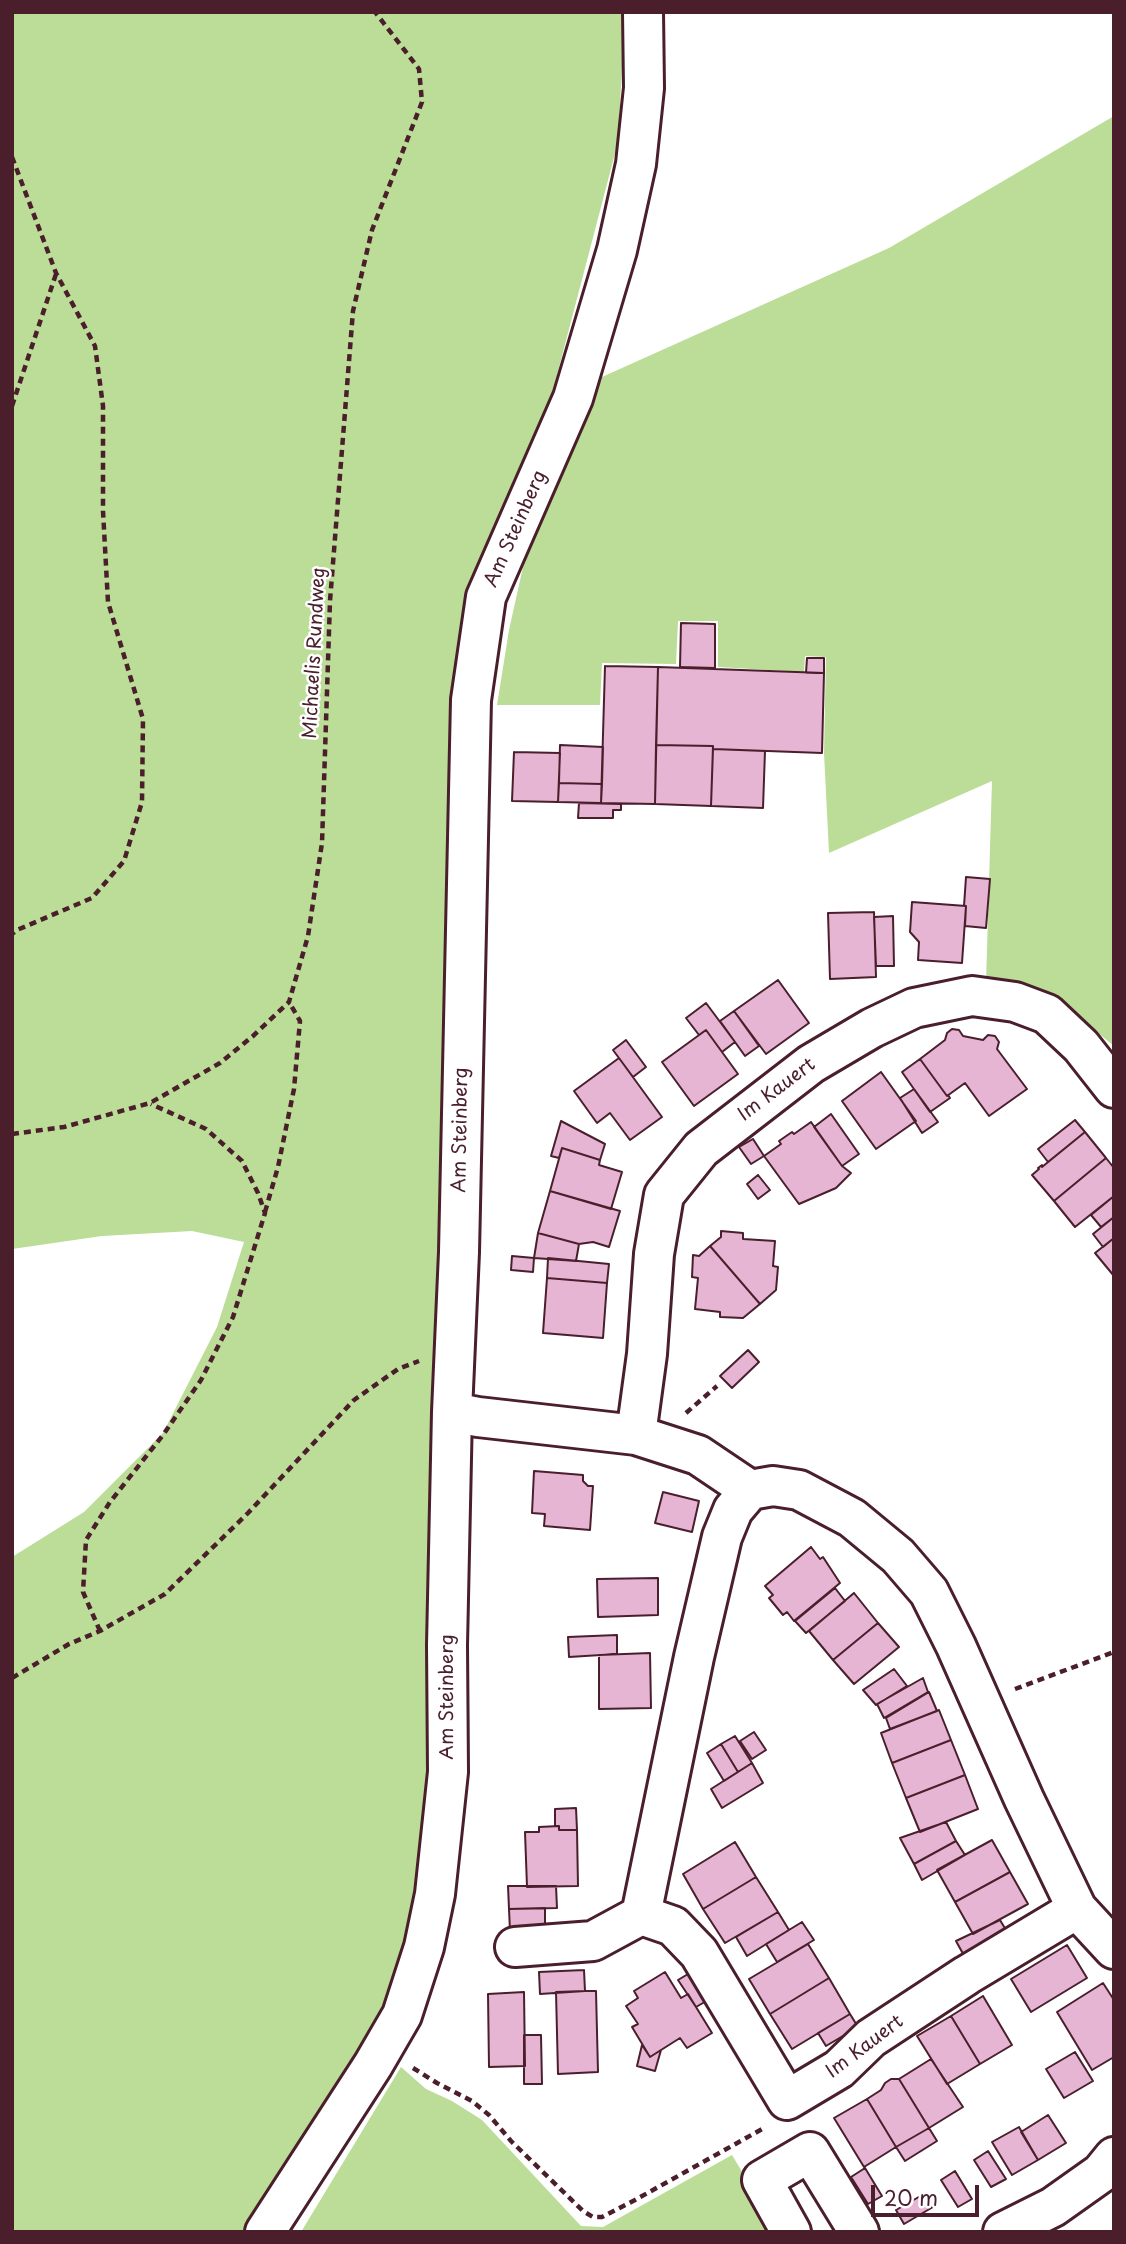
<!DOCTYPE html>
<style>
body{margin:0}
#map{position:relative;width:1126px;height:2244px;overflow:hidden;background:#fff;font-family:"Playpen Sans",sans-serif}
canvas{display:block}
.frame{position:absolute;inset:0;border:14px solid #4a1f2b;pointer-events:none}
.scale{position:absolute;left:871px;top:2185px;width:108px;height:32px;box-sizing:border-box;border:4px solid #4a1f2b;border-top:0;padding-left:9px;font-size:21px;line-height:24px;white-space:nowrap;color:#4a1f2b;-webkit-text-stroke:5px #fff;paint-order:stroke}
</style>
<div id="map">
<canvas width="1126" height="2244"></canvas>
<div class="frame"></div>
<div class="scale">20 m</div>
</div>
<script>
const ctx = document.querySelector('canvas').getContext('2d');
ctx.lineJoin = 'round';
function fillPath(path, color) { ctx.fillStyle = color; ctx.fill(path, 'evenodd'); }
const toPath = rows => new Path2D(rows.map(r => 'M' + r).join(''));
function trace(path, color, width, dash) { ctx.strokeStyle = color; ctx.lineWidth = width; ctx.lineCap = dash ? 'butt' : 'round'; ctx.setLineDash(dash || []); ctx.stroke(path); }
function write(font, color, halo, rows, align = 'center') {
  ctx.font = font + ' "Playpen Sans",sans-serif'; ctx.lineWidth = 5; ctx.setLineDash([]); ctx.textBaseline = 'middle'; ctx.strokeStyle = halo; ctx.fillStyle = color; for (const [text, x, y, turn = 0] of rows) {
    ctx.save(); ctx.translate(x, y); ctx.rotate((+turn || 0) * Math.PI / 180); ctx.textAlign = isNaN(turn) ? turn : align; if (halo) ctx.strokeText(text, 0, 0); ctx.fillText(text, 0, 0); ctx.restore();
  }
}
const green = toPath([
 [12,12,625,12,618,142,546,417,472,596,432,1776,419,1886,394,1987,366,2049,299,2146,246,2232,12,2232,12,1557,84,1512,163,1433,217,1327,244,1242,192,1231,102,1236,12,1249],
 [1114,116,1114,1046,1076,1015,986,983,992,781,829,853,824,753,826,657,805,656,804,672,718,667,718,621,678,621,676,664,602,663,600,705,497,705,509,630,527,549,602,377,889,248],
 [401,2067,426,2089,452,2101,482,2120,581,2226,603,2227,732,2155,778,2232,301,2232]
]);
const building = toPath([
 [681,623,715,624,715,668,680,667,681,623],
 [807,658,824,658,824,673,806,673,807,658],
 [605,666,658,667,655,804,601,803,605,666],
 [658,667,824,673,822,753,713,749,713,746,656,745,658,667],
 [560,745,603,747,602,784,559,783,560,745],
 [656,745,713,746,711,806,655,804,656,745],
 [713,749,765,751,763,808,711,806,713,749],
 [514,752,560,753,558,802,512,801,514,752],
 [559,783,602,784,601,803,558,802,559,783],
 [579,803,621,804,621,810,613,810,613,818,578,818,579,803],
 [966,877,990,879,986,928,965,926,966,906,964,906,966,877],
 [912,902,966,906,962,963,918,960,919,942,910,932,912,902],
 [874,912,876,977,830,979,828,913,874,912],
 [893,916,894,966,876,966,874,917,893,916],
 [778,980,809,1023,766,1054,734,1011,778,980],
 [706,1003,735,1042,722,1052,706,1030,699,1035,686,1018,706,1003],
 [734,1011,759,1046,745,1056,720,1021,734,1011],
 [952,1029,959,1030,963,1036,983,1040,988,1035,995,1036,999,1042,997,1049,1027,1089,989,1116,965,1083,947,1096,920,1059,945,1040,947,1033,952,1029],
 [706,1030,738,1074,694,1106,662,1062,706,1030],
 [626,1040,646,1067,633,1077,613,1050,626,1040],
 [619,1058,662,1117,630,1140,610,1113,597,1123,574,1091,619,1058],
 [920,1059,947,1096,948,1095,950,1098,930,1112,902,1072,920,1059],
 [881,1072,916,1121,876,1149,842,1101,881,1072],
 [914,1089,938,1122,922,1133,900,1098,914,1089],
 [831,1114,859,1154,842,1166,814,1127,831,1114],
 [1075,1120,1085,1132,1048,1162,1038,1149,1075,1120],
 [561,1121,605,1144,600,1160,562,1148,559,1158,551,1156,561,1121],
 [811,1122,842,1166,851,1173,836,1188,799,1204,764,1156,781,1144,779,1141,792,1132,794,1134,811,1122],
 [1085,1132,1106,1158,1054,1201,1032,1175,1039,1169,1038,1168,1042,1165,1042,1167,1085,1132],
 [753,1139,764,1156,751,1164,739,1147,753,1139],
 [562,1148,600,1160,599,1165,622,1172,611,1209,550,1191,562,1148],
 [1106,1158,1114,1168,1114,1196,1075,1227,1054,1201,1106,1158],
 [758,1175,770,1190,758,1199,747,1184,758,1175],
 [550,1191,620,1211,609,1247,593,1242,579,1244,538,1233,550,1191],
 [1114,1196,1114,1217,1101,1227,1091,1215,1114,1196],
 [1114,1217,1114,1238,1103,1247,1093,1234,1114,1217],
 [721,1231,743,1233,743,1239,775,1241,773,1266,778,1267,776,1290,760,1304,710,1246,721,1237,721,1231],
 [538,1233,579,1244,576,1261,534,1258,538,1233],
 [1114,1238,1114,1276,1095,1253,1114,1238],
 [710,1246,760,1304,743,1318,720,1317,720,1312,695,1309,698,1278,692,1277,693,1255,699,1256,710,1246],
 [512,1256,534,1258,533,1272,511,1270,512,1256],
 [548,1258,609,1264,607,1283,547,1278,548,1258],
 [547,1278,607,1283,603,1338,543,1333,547,1278],
 [748,1350,759,1362,732,1388,720,1376,748,1350],
 [534,1471,583,1475,583,1481,588,1486,593,1486,590,1530,544,1526,545,1514,532,1513,534,1471],
 [663,1492,699,1501,692,1532,655,1523,663,1492],
 [811,1547,820,1559,823,1557,840,1583,794,1621,787,1612,783,1615,769,1598,773,1595,765,1586,811,1547],
 [658,1578,658,1615,598,1617,597,1579,658,1578],
 [835,1588,845,1601,806,1633,795,1621,835,1588],
 [854,1593,878,1623,833,1660,809,1631,854,1593],
 [878,1623,899,1647,854,1684,833,1660,878,1623],
 [617,1635,617,1654,569,1657,568,1637,617,1635],
 [650,1653,651,1708,599,1709,599,1655,650,1653],
 [894,1669,907,1686,876,1705,863,1690,894,1669],
 [923,1678,928,1692,884,1718,877,1704,923,1678],
 [929,1692,937,1711,890,1729,886,1718,929,1692],
 [939,1710,951,1740,892,1763,881,1733,939,1710],
 [754,1732,766,1750,752,1759,740,1741,754,1732],
 [735,1736,752,1763,738,1772,721,1744,735,1736],
 [951,1740,965,1775,906,1798,892,1763,951,1740],
 [721,1744,738,1772,724,1781,707,1753,721,1744],
 [752,1763,763,1783,722,1808,711,1789,752,1763],
 [965,1775,978,1809,920,1832,906,1798,965,1775],
 [576,1808,577,1830,559,1830,559,1826,555,1826,555,1809,576,1808],
 [946,1822,956,1841,914,1864,900,1838,946,1822],
 [559,1826,559,1830,577,1830,578,1886,527,1887,525,1832,539,1832,539,1827,559,1826],
 [992,1840,1010,1872,955,1902,937,1870,992,1840],
 [956,1841,965,1855,922,1880,914,1864,956,1841],
 [735,1842,756,1877,703,1909,683,1874,735,1842],
 [1010,1872,1028,1904,973,1934,955,1902,1010,1872],
 [756,1877,778,1912,725,1943,703,1909,756,1877],
 [508,1886,556,1886,557,1908,509,1909,508,1886],
 [545,1908,545,1930,510,1931,509,1909,545,1908],
 [778,1912,789,1930,747,1956,736,1937,778,1912],
 [1000,1920,1009,1935,967,1961,956,1941,1000,1920],
 [802,1922,814,1940,777,1962,766,1944,802,1922],
 [808,1944,829,1978,770,2014,749,1979,808,1944],
 [1067,1945,1087,1978,1031,2012,1011,1979,1067,1945],
 [584,1970,585,1991,540,1994,539,1972,584,1970],
 [693,1971,710,1999,696,2007,678,1980,693,1971],
 [665,1972,681,1998,688,1994,712,2033,687,2048,680,2038,650,2057,632,2027,638,2024,626,2006,638,1998,634,1991,665,1972],
 [829,1978,850,2014,792,2049,770,2014,829,1978],
 [1103,1983,1114,2000,1114,2057,1092,2070,1057,2012,1103,1983],
 [585,1991,596,1991,598,2072,558,2074,556,1992,585,1991],
 [524,1992,525,2066,489,2067,488,1994,524,1992],
 [983,1996,1012,2045,980,2064,951,2016,983,1996],
 [850,2014,858,2027,826,2046,818,2033,850,2014],
 [951,2016,980,2064,947,2084,917,2036,951,2016],
 [524,2035,541,2035,542,2084,524,2084,524,2035],
 [642,2045,650,2057,661,2050,655,2071,637,2066,642,2045],
 [1075,2052,1093,2081,1064,2098,1046,2069,1075,2052],
 [931,2059,963,2107,929,2128,899,2079,931,2059],
 [891,2079,899,2079,929,2128,896,2147,867,2099,881,2090,885,2083,891,2079],
 [867,2099,896,2147,864,2167,834,2118,867,2099],
 [1048,2115,1066,2143,1038,2160,1021,2132,1048,2115],
 [1019,2127,1038,2160,1012,2175,992,2142,1019,2127],
 [929,2128,937,2141,905,2161,896,2147,929,2128],
 [988,2151,1006,2179,991,2187,974,2160,988,2151],
 [865,2168,882,2196,868,2204,851,2177,865,2168],
 [955,2171,972,2199,958,2207,941,2180,955,2171],
 [924,2194,933,2207,904,2224,896,2210,924,2194]
]);
const path = toPath([
 [12,157,56,273,95,346,103,406,103,511,108,602,143,719,142,802,124,861,92,898,17,930,12,934],
 [12,406,56,274],
 [12,1134,64,1127,150,1103,220,1063,253,1036,289,1002,308,936,322,843,330,601,353,311,372,230,422,102,419,69,375,12],
 [265,1212,278,1167,294,1089,300,1021,289,1002],
 [686,1413,717,1386],
 [100,1631,83,1592,86,1540,110,1502,163,1435,201,1380,233,1317,265,1213,258,1193,242,1161,206,1129,151,1104],
 [12,1678,69,1644,100,1631,165,1594,248,1513,354,1400,398,1369,419,1361],
 [1015,1689,1114,1652],
 [413,2068,437,2083,472,2101,489,2115,511,2141,583,2211,593,2217,602,2217,635,2200,764,2128]
]);
const minor = toPath([
 [452,1412,478,1417,636,1435,698,1455,750,1490],
 [636,1435,647,1354,654,1254,664,1195,701,1149,811,1064,872,1028,914,1008,972,996,1015,1002,1047,1014,1081,1046,1114,1088],
 [641,1915,694,1657,722,1537,733,1510,750,1490,773,1486,799,1490,852,1518,898,1556,929,1592,956,1646,1024,1799,1077,1909,1114,1949],
 [515,1947,593,1941,641,1915,673,1926,699,1953,787,2100,839,2069,871,2038,967,1975,1077,1909],
 [265,2232,373,2065,402,2015,424,1947,435,1894,448,1772,447,1645,452,1412,459,1252,471,700,486,597,573,398,617,250,636,164,644,88,643,12],
 [791,2232,762,2180,810,2152,859,2232],
 [1003,2232,1053,2207,1101,2173,1114,2157]
]);
const streetNames = [
 ["Am Steinberg",516,529,-66],
 ["Michaelis Rundweg",315,653,-87],
 ["Im Kauert",777,1090,-37],
 ["Am Steinberg",461,1130,-89],
 ["Am Steinberg",448,1697,-90],
 ["Im Kauert",865,2047,-37]
];
fillPath(green, '#bbdd97');
fillPath(building, '#e6b5d4');
trace(building, '#4a1f2b', 2);
trace(minor, '#4a1f2b', 44);
trace(path, '#4a1f2b', 4.5, [7, 5]);
trace(minor, '#fff', 38);
write('19px', '#4a1f2b', '#fff', streetNames);
</script>
